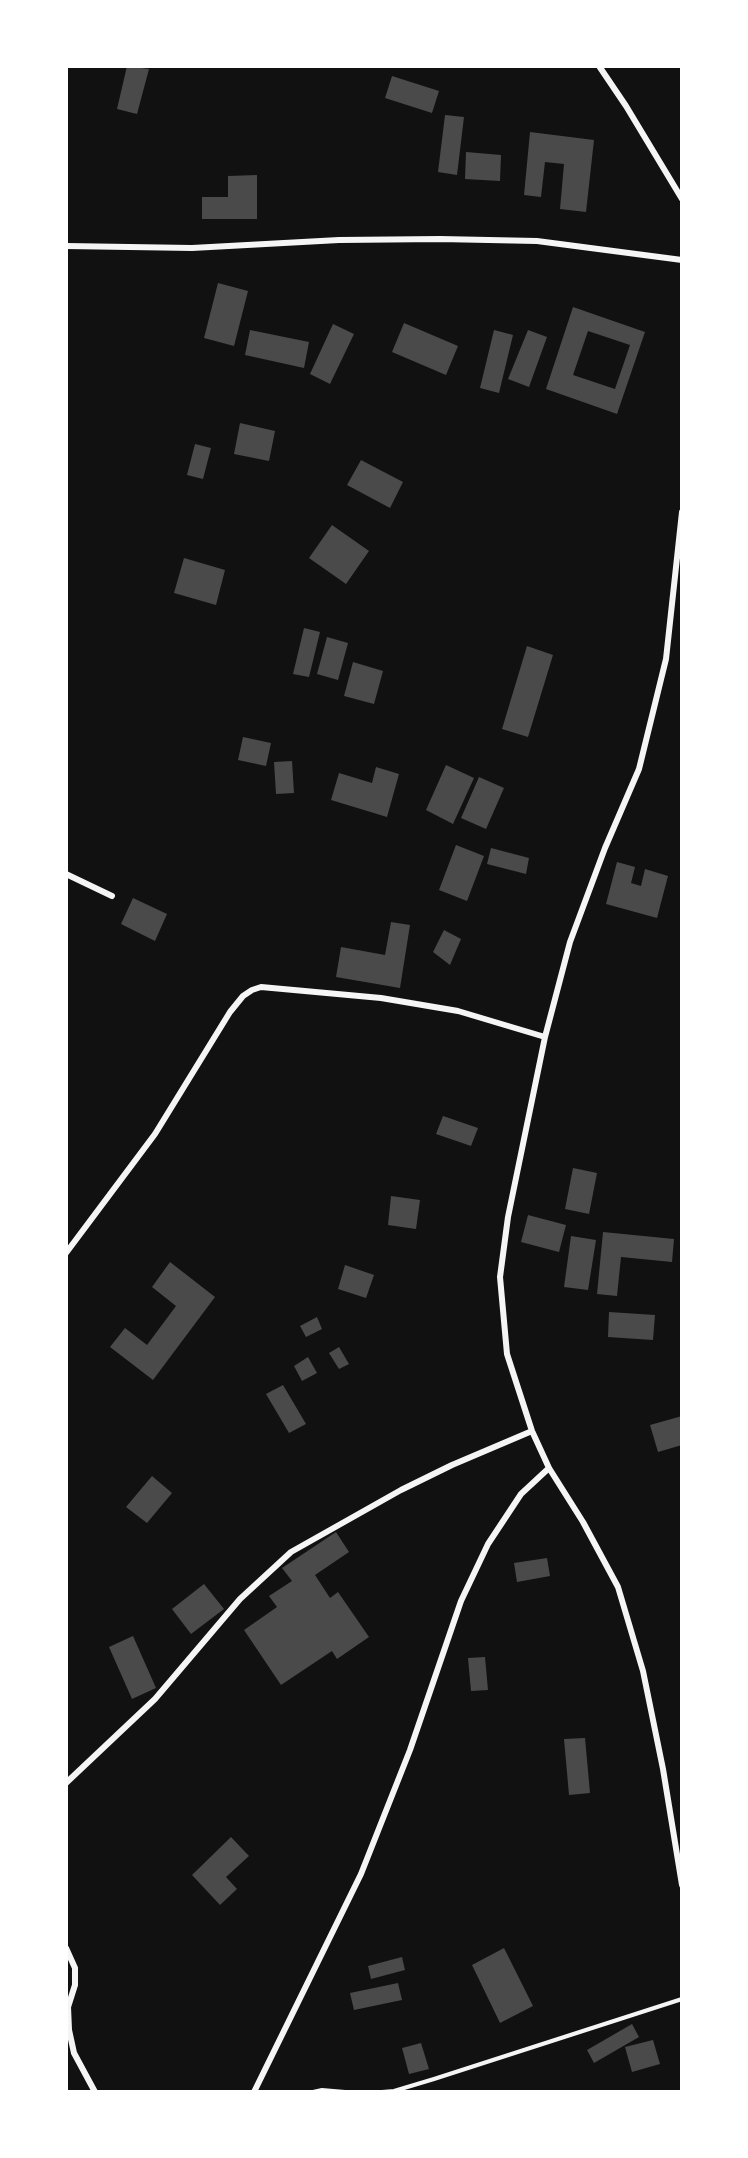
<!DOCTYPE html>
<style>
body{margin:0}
#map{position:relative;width:748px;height:2158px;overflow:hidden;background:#111;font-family:"Source Sans 3",sans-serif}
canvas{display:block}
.frame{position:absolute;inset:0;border:68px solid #fff;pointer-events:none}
</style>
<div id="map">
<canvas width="748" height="2158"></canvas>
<div class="frame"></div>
</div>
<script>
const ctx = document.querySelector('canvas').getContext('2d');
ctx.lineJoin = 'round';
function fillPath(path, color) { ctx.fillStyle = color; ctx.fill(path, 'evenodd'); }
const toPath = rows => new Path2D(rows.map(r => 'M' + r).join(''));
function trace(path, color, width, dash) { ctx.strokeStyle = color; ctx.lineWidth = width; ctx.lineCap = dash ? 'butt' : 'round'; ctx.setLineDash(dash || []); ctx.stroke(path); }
const building = toPath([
 [127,66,149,69,137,114,117,109],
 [392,76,439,91,432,113,385,98],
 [445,115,464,117,457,175,438,172],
 [530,132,594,140,586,212,560,209,564,164,545,162,541,197,524,195],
 [466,152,501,155,500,181,465,179],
 [257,175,257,219,202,219,202,197,228,197,228,176],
 [218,283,248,291,234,346,204,338],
 [573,307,645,332,617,414,546,389],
 [588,331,630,345,615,389,573,375],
 [404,323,458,346,446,375,392,352],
 [333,324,354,334,330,384,310,374],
 [250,330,309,342,304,368,245,355],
 [494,330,513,335,499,393,480,388],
 [528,330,547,337,529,387,508,379],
 [240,423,275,431,269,461,234,454],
 [195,444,211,448,203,479,187,475],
 [361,460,403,482,390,508,347,485],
 [332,525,369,551,346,584,309,558],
 [184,558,225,570,216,605,174,593],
 [304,628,320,632,309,677,293,674],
 [327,637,348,643,338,680,317,674],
 [527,646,553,655,528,737,502,729],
 [353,662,383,671,374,704,344,696],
 [243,737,271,743,266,766,238,760],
 [292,761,294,793,276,794,274,762],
 [446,765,474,778,453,824,426,810],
 [376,767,399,774,387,817,331,800,339,773,372,783],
 [479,777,504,788,486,829,461,818],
 [456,845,484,856,467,901,439,890],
 [491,848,529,858,526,874,487,864],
 [617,862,635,867,631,883,641,886,645,869,668,876,657,918,606,904],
 [133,898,167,914,155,941,121,924],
 [391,922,410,925,400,988,336,977,341,947,385,955],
 [444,930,461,939,450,965,433,952],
 [443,1116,478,1128,471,1146,436,1134],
 [573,1168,597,1173,589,1214,565,1209],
 [391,1196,420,1200,416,1229,388,1225],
 [528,1215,566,1225,559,1252,521,1242],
 [603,1232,674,1239,672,1262,621,1257,617,1296,597,1294],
 [571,1236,596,1240,588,1290,564,1287],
 [170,1262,215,1297,153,1380,110,1347,125,1328,147,1345,176,1306,152,1287],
 [345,1265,374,1275,366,1298,338,1289],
 [609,1312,655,1315,653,1340,608,1337],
 [317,1317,322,1329,306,1337,300,1326],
 [339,1347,349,1364,339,1369,329,1353],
 [308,1357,317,1373,302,1381,294,1366],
 [283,1385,306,1424,289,1433,266,1394],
 [682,1416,682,1445,658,1452,650,1425],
 [152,1476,172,1493,147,1523,126,1507],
 [336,1532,349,1552,315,1575,330,1598,338,1592,369,1637,337,1659,332,1651,281,1685,244,1630,277,1607,269,1596,292,1581,282,1568],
 [547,1558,550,1576,517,1582,514,1563],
 [204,1584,224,1609,191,1634,172,1609],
 [133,1636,156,1688,132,1699,109,1647],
 [485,1657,488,1690,471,1691,468,1658],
 [585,1738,590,1793,569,1795,564,1739],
 [231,1837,249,1856,226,1877,237,1889,220,1905,192,1875],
 [504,1948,533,2006,500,2023,472,1965],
 [402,1957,405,1970,371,1979,368,1966],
 [398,1983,402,2000,354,2010,350,1993],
 [632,2024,639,2037,594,2063,587,2050],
 [653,2040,660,2064,632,2072,625,2047],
 [421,2043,429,2069,409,2074,402,2048]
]);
const path = toPath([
 [313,2092,322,2090,345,2092],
 [382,2092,394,2091,434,2079,682,1999]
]);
const minor = toPath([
 [599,66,626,106,682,199],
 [66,246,192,248,339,240,440,239,537,241,682,260],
 [682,512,666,659,639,769,605,848,570,942,545,1037,508,1217,500,1277,507,1354,532,1431,549,1468,583,1522,618,1587,643,1671,663,1769,682,1885],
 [66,874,112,896],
 [66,1253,155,1134,230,1012,243,996,252,990,261,987,381,998,458,1011,545,1037],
 [66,1783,155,1699,240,1599,291,1552,401,1490,452,1465,532,1431],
 [66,1948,75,1968,75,1985,68,2007,69,2030,74,2053,95,2092],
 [254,2092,361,1874,410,1750,461,1601,488,1544,521,1494,549,1468]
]);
fillPath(building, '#4a4a4a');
trace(path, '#f5f5f5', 4);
trace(minor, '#f5f5f5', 6);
</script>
